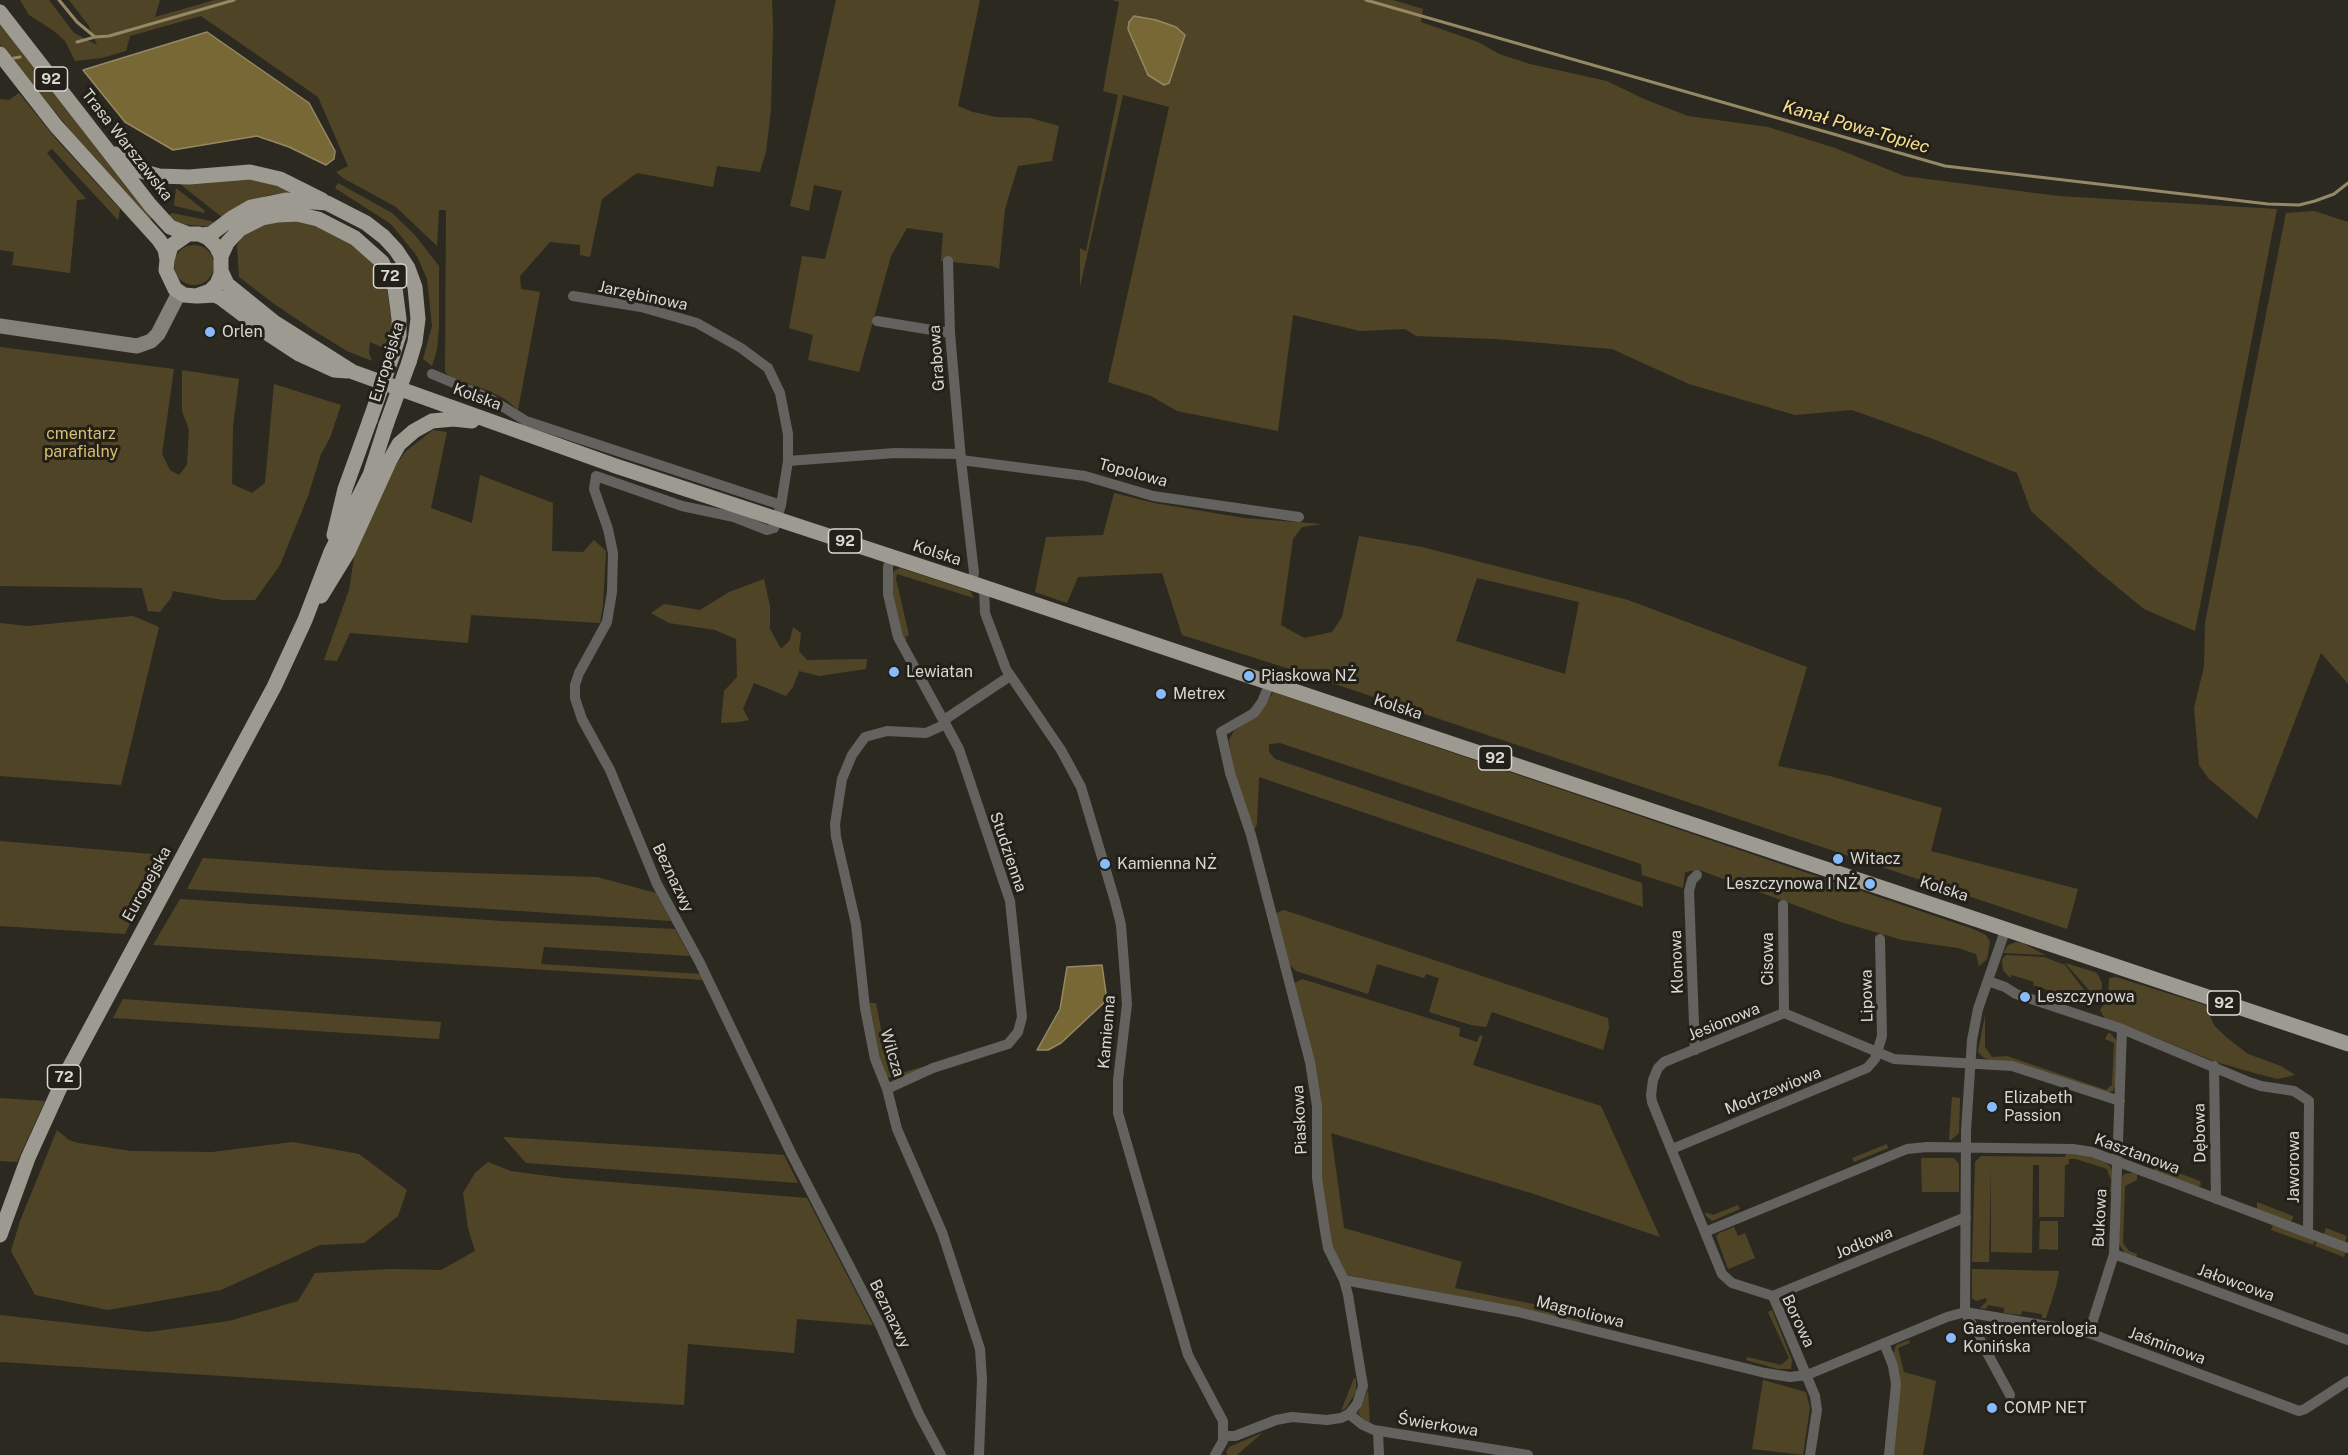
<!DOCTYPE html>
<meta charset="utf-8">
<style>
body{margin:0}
canvas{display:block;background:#2c2921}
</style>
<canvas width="2348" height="1455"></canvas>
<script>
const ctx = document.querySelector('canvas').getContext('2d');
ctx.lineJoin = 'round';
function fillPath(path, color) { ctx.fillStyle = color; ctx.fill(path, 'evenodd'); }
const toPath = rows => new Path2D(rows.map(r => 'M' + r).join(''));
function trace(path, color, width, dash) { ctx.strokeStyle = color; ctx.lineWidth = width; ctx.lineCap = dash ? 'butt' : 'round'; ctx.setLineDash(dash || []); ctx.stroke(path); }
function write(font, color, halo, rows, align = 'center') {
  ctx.font = font + ' "Public Sans",sans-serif'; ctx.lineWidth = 6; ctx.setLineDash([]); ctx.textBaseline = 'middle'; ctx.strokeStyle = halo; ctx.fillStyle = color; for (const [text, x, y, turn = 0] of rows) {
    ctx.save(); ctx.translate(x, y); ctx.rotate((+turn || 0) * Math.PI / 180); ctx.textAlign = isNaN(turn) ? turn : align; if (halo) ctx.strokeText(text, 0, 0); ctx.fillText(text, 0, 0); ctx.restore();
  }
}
const green = toPath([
 [20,0,49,0,74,33,97,45,89,26,69,0,160,0,155,17,215,0,772,0,773,28,771,109,766,152,760,172,717,166,713,187,637,173,602,199,590,257,580,255,580,245,550,242,520,276,521,289,540,292,518,410,505,399,489,391,450,377,445,372,446,210,439,210,437,246,396,207,343,178,336,172,348,166,318,97,201,16,130,36,126,51,102,58,75,61,65,41,54,31,29,15],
 [836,0,980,0,958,106,973,112,996,117,1030,118,1059,126,1052,161,1018,166,1005,209,999,269,992,266,941,261,943,233,907,228,891,256,859,372,808,360,813,335,789,328,802,256,825,259,842,191,814,185,809,211,790,206],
 [1112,0,1393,0,1423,9,1421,22,1478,42,1499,54,1530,64,1607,81,1644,99,1688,116,1768,127,1835,148,1904,176,2058,196,2277,209,2195,631,2144,609,2099,572,2031,511,2017,473,1936,440,1852,410,1795,415,1689,384,1612,349,1495,339,1416,336,1405,329,1360,331,1293,315,1278,431,1177,411,1151,396,1108,382,1169,107,1123,95,1080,287,1080,248,1086,251,1118,95,1103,91,1119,2],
 [0,24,130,192,152,218,149,220,78,140,0,44],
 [19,93,56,139,120,209,118,220,52,149,47,153,86,199,77,200,70,273,12,265,14,252,0,250,0,99,9,100],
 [252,178,299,193,269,195,239,206,223,218,180,184],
 [338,183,392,213,414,234,439,266,439,326,437,349,432,366,423,359,432,326,427,279,417,256,391,224,335,188],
 [176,188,204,210,205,213,175,206,174,205],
 [2314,211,2348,222,2348,684,2321,653,2257,819,2209,779,2199,765,2194,708,2204,667,2205,623,2286,213],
 [172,213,211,221,216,224,214,227,180,224,168,217],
 [296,220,309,223,344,239,372,260,383,276,387,288,392,326,386,349,370,342,369,353,372,361,347,351,313,330,273,303,239,277,237,245,240,240,238,237,272,222],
 '174 265a20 20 0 1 1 40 0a20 20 0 1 1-40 0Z',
 [0,347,174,369,162,454,170,470,179,475,187,465,189,430,182,411,182,370,239,379,233,426,232,484,252,493,265,483,274,384,341,405,330,438,321,454,308,496,280,565,255,600,223,600,173,591,171,598,160,612,148,611,142,588,0,586],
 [433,430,447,432,431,508,472,523,480,475,553,503,552,551,583,552,594,540,606,551,603,605,600,623,471,615,468,643,350,633,337,661,324,660,349,590,355,552,393,469,406,451],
 [1114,493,1154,503,1244,518,1322,524,1302,527,1293,539,1281,625,1304,638,1332,632,1342,617,1359,536,1422,547,1628,600,1807,667,1778,766,1830,776,1942,808,1931,851,2078,889,2067,929,1293,670,1182,635,1162,573,1078,577,1067,603,1035,592,1046,537,1103,535],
 [1477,578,1579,602,1565,674,1456,641],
 [900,568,970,591,974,598,897,574,896,579,909,635,905,637,907,640,905,641,899,626,891,580,894,571],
 [764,579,770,606,770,629,781,649,790,640,793,627,801,633,799,651,807,660,867,659,866,669,819,676,799,671,793,687,786,696,754,683,743,709,749,720,739,722,721,723,724,691,737,677,736,639,715,630,669,623,651,613,664,604,700,610,729,592],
 [133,616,159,627,121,785,0,776,0,623,27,626],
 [1273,692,1973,929,1986,935,1990,942,1987,959,1979,966,1976,954,1958,948,1902,940,1841,922,1699,870,1685,872,1683,888,1642,875,1641,864,1280,743,1269,744,1269,752,1275,759,1642,883,1643,907,1259,777,1257,824,1253,833,1232,766,1229,740,1234,731,1256,716,1266,705],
 [0,841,162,855,125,934,0,926],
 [203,858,376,870,597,877,656,893,671,921,187,889],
 [180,899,502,921,675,929,690,956,544,947,541,964,701,974,704,980,153,945],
 [1284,910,1608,1018,1609,1028,1603,1050,1492,1012,1486,1027,1471,1025,1429,1012,1439,978,1426,974,1424,978,1377,964,1368,994,1296,971,1287,962,1274,914],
 [2016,942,2023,943,2045,955,2003,953,2008,945],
 [2006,955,2044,957,2065,965,2091,999,2088,1001,2078,1000,2033,985,2034,982,2012,975,2010,978,2003,970,2002,959],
 [2065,963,2095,972,2099,976,2102,984,2101,992,2097,999],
 [2116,977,2205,1005,2214,1025,2226,1037,2248,1054,2281,1066,2295,1075,2278,1079,2258,1074,2216,1062,2130,1027,2106,1021,2100,1010,2108,998,2109,978],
 [1302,979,1460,1028,1459,1036,1477,1042,1480,1035,1483,1036,1473,1065,1601,1106,1660,1237,1531,1193,1331,1133,1344,1228,1462,1262,1455,1288,1543,1306,1552,1302,1566,1305,1572,1314,1582,1317,1581,1322,1347,1275,1341,1268,1327,1233,1319,1148,1293,984],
 [123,999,441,1022,439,1039,113,1018],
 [869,1003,876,1003,889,1071,897,1074,929,1065,899,1080,887,1077,883,1073],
 [1985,1015,1985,1047,1992,1057,2007,1056,2106,1090,2112,1085,2114,1043,2105,1039,2108,1033,2110,1033,2118,1042,2116,1085,2113,1091,2104,1094,1984,1058,1978,1052],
 [1952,1097,1960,1098,1959,1133,1951,1140,1949,1140],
 [0,1098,45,1101,17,1162,0,1161],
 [57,1130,69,1140,78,1143,131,1151,212,1152,293,1142,359,1154,407,1190,398,1216,364,1243,320,1245,221,1290,108,1310,35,1295,11,1251,20,1221],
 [503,1137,784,1155,798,1183,526,1163],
 [1887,1144,1888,1148,1854,1162,1852,1158],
 [2066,1153,2088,1156,2104,1162,2110,1166,2112,1170,2114,1192,2110,1192,2111,1180,2107,1169,2076,1159,2069,1159,2069,1164,2065,1165,2064,1217,2039,1217,2039,1165,2033,1165,2032,1253,1991,1252,1991,1164,1989,1262,1972,1262,1975,1162,1981,1156,2065,1157],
 [1921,1158,1954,1158,1959,1164,1959,1192,1922,1192],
 [488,1162,511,1171,563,1178,807,1198,873,1325,797,1319,794,1353,688,1344,684,1405,0,1362,0,1315,149,1332,229,1321,298,1301,315,1273,392,1269,441,1270,475,1251,468,1228,463,1193,475,1173],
 [2157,1165,2200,1181,2201,1185,2198,1187,2153,1171],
 [2132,1173,2137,1174,2137,1180,2125,1186,2123,1243,2129,1251,2137,1254,2136,1258,2125,1253,2119,1244,2122,1178,2124,1174],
 [2257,1202,2293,1216,2293,1218,2291,1222,2257,1209],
 [1738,1205,1740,1209,1712,1221,1706,1216,1705,1212,1713,1215],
 [2040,1221,2058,1221,2058,1250,2039,1249],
 [2273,1225,2315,1240,2313,1245,2271,1230],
 [1734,1227,1738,1236,1745,1233,1755,1258,1728,1269,1716,1236,1719,1233],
 [2326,1228,2347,1236,2345,1242,2324,1234],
 [2317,1241,2346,1251,2344,1257,2315,1246],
 [1972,1269,2059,1271,2056,1287,2046,1318,2042,1318,2042,1314,2022,1311,2021,1315,2004,1313,2004,1308,1988,1305,1986,1309,1980,1308,1987,1301,1986,1298,1976,1301,1972,1298],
 [1772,1310,1792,1360,1791,1369,1778,1369,1746,1360,1747,1357,1781,1365,1789,1358,1768,1312],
 [1909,1340,1910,1343,1898,1348,1904,1372,1936,1381,1923,1455,1891,1455,1891,1353,1894,1352,1896,1345],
 [1354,1378,1356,1380,1356,1392,1346,1408,1341,1411],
 [1763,1380,1806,1392,1810,1408,1803,1455,1752,1449],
 [1368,1390,1370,1425,1358,1413],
 [1262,1433,1237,1455,1228,1455,1226,1452,1229,1447]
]);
const water = toPath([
 [1134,16,1156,20,1176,27,1185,35,1169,83,1164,85,1148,75,1128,29,1129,22,1134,16],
 [207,32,309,103,335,151,334,159,326,165,289,147,257,136,173,150,125,122,83,70,207,32],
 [1102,965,1107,1000,1061,1043,1048,1050,1037,1050,1060,1009,1067,967,1102,965]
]);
const stream = toPath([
 [59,0,77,22,95,37],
 [1366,0,1945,166,2268,204,2299,205,2315,201,2334,194,2348,183],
 [77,42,95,37,109,36,234,0],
 [14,58,20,57]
]);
const street = toPath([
 [948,261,950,333,961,460,974,573,972,583],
 [573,296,641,307,697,323,741,348,768,368,780,393,788,434,788,461,781,505,774,528,767,530,734,517,682,506,596,476,594,489,608,529,613,553,612,592,607,622,579,673,575,685,575,698,582,719,610,770,657,884,700,963,792,1155,880,1325,919,1414,941,1455],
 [877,321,950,333],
 [432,374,489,398,526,421,781,505],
 [961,460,1085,476,1153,496,1299,517],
 [788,461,895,453,960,454],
 [984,587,985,613,1006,669,1061,750,1081,787,1115,901,1121,925,1127,1004,1118,1080,1118,1113,1188,1355,1223,1421,1223,1441,1215,1455],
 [944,720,1010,676],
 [946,724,926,733,887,731,865,737,852,755,842,779,835,824,836,837,856,924,865,1008,875,1059,887,1089,897,1129,942,1232,980,1349,982,1380,979,1455],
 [1783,905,1784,1013],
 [1988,981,2005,987,2016,994,2122,1029,2249,1082,2261,1086,2294,1091,2309,1101,2308,1233],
 [1695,1050,1689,891,1692,880,1697,875],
 [2214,1066,2216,1199],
 [887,1089,933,1068,1008,1044,1018,1032,1022,1017,1010,901,959,749,898,637,888,594,888,568,890,556],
 [1672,1149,1867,1068,1875,1059,1882,1036,1880,939],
 [1705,1232,1907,1149,1927,1147,2073,1149,2092,1152,2348,1248],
 [2114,1254,2348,1340],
 [1344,1280,1518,1312,1765,1373,1790,1377,1807,1375,1947,1317,1965,1312,1966,1131,1972,1040,1978,1009,2006,928],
 [1773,1296,1732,1283,1722,1274,1652,1102,1651,1095,1653,1080,1658,1068,1664,1062,1784,1013,1894,1059,2012,1066,2120,1101],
 [1773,1296,1966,1217],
 [1773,1296,1815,1396,1817,1410,1810,1455],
 [1965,1312,2089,1333,2299,1411,2305,1409,2348,1381],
 [1965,1312,2010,1395],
 [2089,1333,2114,1254,2122,1029],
 [1884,1343,1893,1366,1896,1384,1889,1455],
 [1349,1414,1363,1425,1374,1430,1528,1455],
 [1378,1431,1379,1455],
 [1224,1436,1235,1436,1276,1420,1292,1417,1327,1420,1341,1418,1349,1414,1357,1404,1363,1386,1348,1295,1344,1280,1328,1248,1325,1231,1317,1178,1317,1106,1310,1062,1251,835,1230,773,1221,732,1254,713,1262,702,1270,683]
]);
const secondary = toPath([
 [0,326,137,346,151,341,158,334,179,293]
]);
const primary = toPath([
 [0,12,150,205,170,227,188,234],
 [0,54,56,126,159,240,165,249,167,260],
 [115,154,141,171,159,176,189,177,250,172,280,179,322,200],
 [188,234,199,234,208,238,216,246,221,256,221,274,217,284,210,291,196,296,184,295,175,289,166,270,167,260,171,246,188,234],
 [202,235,211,234,232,218,251,207,286,200,327,203,366,223,384,237,396,250,408,268,415,287,418,319,415,342,409,362],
 [221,256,227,243,240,229,262,218,278,215,297,214,318,219,355,238,382,262,395,288,399,319,399,335,392,357],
 [221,271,227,284,274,322,353,372,613,465,972,583,2348,1044],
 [198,296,215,295,221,298,270,335,299,354,334,370,347,371],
 [334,535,345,489,370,420],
 [321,596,348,552,390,460,399,444,414,431,432,421,453,419,472,421],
 [0,1235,28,1158,68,1070,274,687,305,620,331,552,370,475,386,425]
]);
const primaryBridge = toPath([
 [370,420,392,357],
 [386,425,409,362]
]);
const markers = [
 [210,332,6,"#88bbfc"],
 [894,672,6,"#88bbfc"],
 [1249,676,6,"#88bbfc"],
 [1161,694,6,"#88bbfc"],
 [1838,859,6,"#88bbfc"],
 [1105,864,6,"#88bbfc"],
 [1870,884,6,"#88bbfc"],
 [2025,997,6,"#88bbfc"],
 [1992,1107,6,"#88bbfc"],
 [1951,1338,6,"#88bbfc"],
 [1992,1408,6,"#88bbfc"]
];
const shields = [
 [51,79,33],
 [390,276,33],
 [845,541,33],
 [1495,758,33],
 [2224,1003,33],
 [64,1077,33]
];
const shieldNames = [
 ["92",51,79],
 ["72",390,276],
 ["92",845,541],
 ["92",1495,758],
 ["92",2224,1003],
 ["72",64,1077]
];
const streetNames = [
 ["Trasa Warszawska",127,145,52],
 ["Jarzębinowa",643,296,12],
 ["Grabowa",937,358,-94],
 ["Europejska",387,362,-73],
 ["Kolska",477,397,20],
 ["Topolowa",1133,473,15],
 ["Kolska",937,553,18],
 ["Kolska",1398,707,18],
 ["Studzienna",1008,852,71],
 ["Beznazwy",673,878,64],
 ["Europejska",147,884,-61],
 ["Kolska",1944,889,18],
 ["Cisowa",1768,959,-90],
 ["Klonowa",1677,962,-92],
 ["Lipowa",1867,996,-91],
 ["Jesionowa",1724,1022,-22],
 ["Kamienna",1107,1032,-85],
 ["Wilcza",892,1053,73],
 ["Modrzewiowa",1773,1091,-22],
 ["Piaskowa",1300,1120,-93],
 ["Dębowa",2200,1133,-91],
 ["Kasztanowa",2137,1154,20],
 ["Jaworowa",2294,1167,-90],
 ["Bukowa",2100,1218,-87],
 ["Jodłowa",1864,1243,-22],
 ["Jałowcowa",2236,1283,20],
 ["Magnoliowa",1580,1312,14],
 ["Beznazwy",890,1314,64],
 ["Borowa",1798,1321,65],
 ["Jaśminowa",2167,1346,20],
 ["Świerkowa",1438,1425,9]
];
const poiNames = [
 ["Orlen",222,332],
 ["Lewiatan",906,672],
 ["Piaskowa NŻ",1261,676],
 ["Metrex",1173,694],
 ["Witacz",1850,859],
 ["Kamienna NŻ",1117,864],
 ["Leszczynowa I NŻ",1858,884,"right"],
 ["Leszczynowa",2037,997],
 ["Elizabeth",2004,1098],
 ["Passion",2004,1116],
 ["Gastroenterologia",1963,1329],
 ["Konińska",1963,1347],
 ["COMP NET",2004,1408]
];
const parkNames = [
 ["cmentarz",81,434],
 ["parafialny",81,452]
];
const waterNames = [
 ["Kanał Powa-Topiec",1856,127,16]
];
fillPath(green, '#4f4526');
fillPath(water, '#786836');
trace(water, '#958965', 1.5);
trace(stream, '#958965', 3);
trace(street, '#63625e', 10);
trace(secondary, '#83817a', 15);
trace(primary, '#9c9a91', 15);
trace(primaryBridge, '#9c9a91', 15);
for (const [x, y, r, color] of markers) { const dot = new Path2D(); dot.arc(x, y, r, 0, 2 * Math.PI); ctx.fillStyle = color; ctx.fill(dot); trace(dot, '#222018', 2); }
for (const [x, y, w] of shields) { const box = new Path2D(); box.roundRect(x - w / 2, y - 12, w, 24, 4.5); ctx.fillStyle = '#222018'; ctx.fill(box); trace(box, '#d9d7d2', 1.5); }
write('bold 15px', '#d9d7d2', null, shieldNames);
write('16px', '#d9d7d2', '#222018', streetNames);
write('16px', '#d9d7d2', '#222018', poiNames, 'left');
write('16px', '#d8bf71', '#222018', parkNames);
write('italic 18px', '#f8e090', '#222018', waterNames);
</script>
